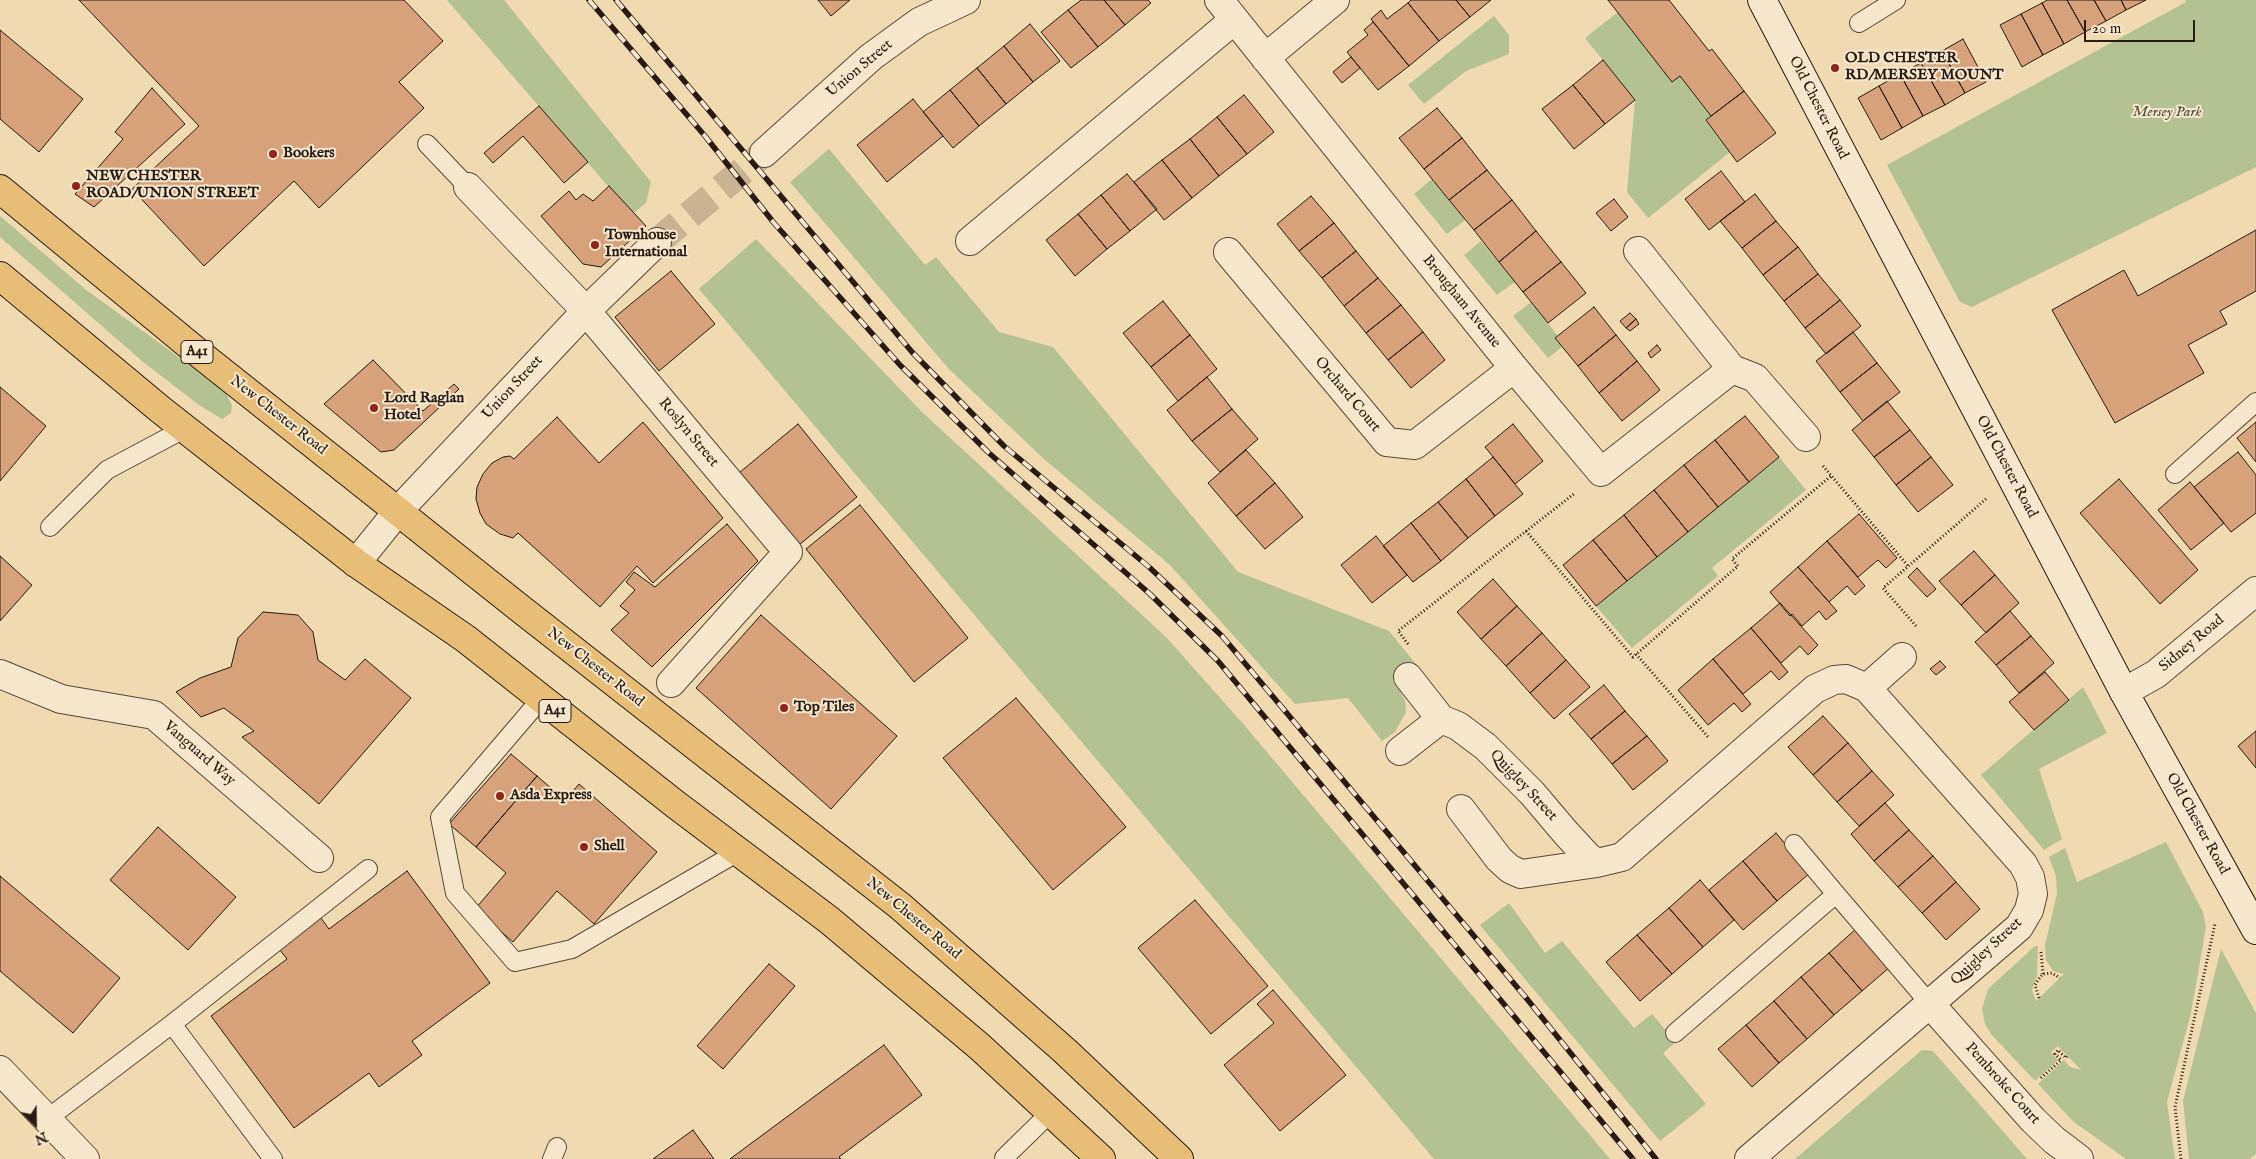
<!DOCTYPE html>
<style>
body{margin:0}
#map{position:relative;width:2256px;height:1159px;overflow:hidden;background:#f0dab0;font-family:"IM FELL English",serif}
canvas{display:block}
.north{position:absolute;left:10px;top:1099px;width:50px;height:50px;-webkit-text-stroke:4px #f5e7cc;paint-order:stroke;rotate:157deg;font-size:14px;font-weight:700;line-height:20px;text-align:center;color:#271b13}
.north::after{content:'';display:block;margin:auto;width:18px;height:22px;background:#271b13;clip-path:polygon(50% 0,100% 100%,50% 72%,0 100%)}
.scale{position:absolute;left:2084px;top:20px;width:111px;height:22px;box-sizing:border-box;border:2px solid #271b13;border-top:0;padding-left:6px;font-size:15px;line-height:18px;white-space:nowrap;color:#271b13;-webkit-text-stroke:4px #f5e7cc;paint-order:stroke}
</style>
<div id="map">
<canvas width="2256" height="1159"></canvas>
<div class="north">N</div>
<div class="scale">20 m</div>
</div>
<script>
const ctx = document.querySelector('canvas').getContext('2d');
ctx.lineJoin = 'round';
function fillPath(path, color) { ctx.fillStyle = color; ctx.fill(path, 'evenodd'); }
const toPath = rows => new Path2D(rows.map(r => 'M' + r).join(''));
function trace(path, color, width, dash) { ctx.strokeStyle = color; ctx.lineWidth = width; ctx.lineCap = dash ? 'butt' : 'round'; ctx.setLineDash(dash || []); ctx.stroke(path); }
function write(font, color, halo, rows, align = 'center') {
  ctx.font = font + ' "IM FELL English",serif'; ctx.lineWidth = 4; ctx.setLineDash([]); ctx.textBaseline = 'middle'; ctx.strokeStyle = halo; ctx.fillStyle = color; for (const [text, x, y, turn = 0] of rows) {
    ctx.save(); ctx.translate(x, y); ctx.rotate((+turn || 0) * Math.PI / 180); ctx.textAlign = isNaN(turn) ? turn : align; if (halo) ctx.strokeText(text, 0, 0); ctx.fillText(text, 0, 0); ctx.restore();
  }
}
const green = toPath([
 [447,0,504,0,651,182,646,203,632,214],
 [2185,0,2256,0,2256,167,1972,307,1960,302,1887,165,2186,2],
 [1618,12,1672,82,1680,76,1711,116,1706,121,1730,152,1648,218,1627,192,1635,100,1585,38],
 [1494,16,1509,35,1509,54,1466,71,1424,104,1408,85],
 [829,149,925,265,936,257,999,332,1053,347,1238,572,1389,631,1415,663,1393,680,1405,700,1406,712,1395,732,1382,741,1348,698,1295,704,1170,565,1044,459,948,368,790,182],
 [1432,179,1465,220,1447,234,1414,194],
 [0,216,85,289,224,390,232,405,231,413,222,419,199,405,142,361,0,237],
 [756,239,922,412,1166,637,1245,726,1610,1159,1434,1159,699,289],
 [1481,241,1515,282,1497,295,1464,255],
 [1531,302,1558,336,1555,338,1562,347,1548,358,1513,316],
 [1779,457,1806,490,1712,568,1718,576,1632,648,1596,606],
 [2083,687,2107,733,2039,769,2062,839,2044,850,1981,775],
 [2166,842,2203,912,2206,927,2191,1013,2167,1102,2175,1159,2126,1159,2074,1122,2038,1084,2064,1060,2070,1067,2081,1070,2058,1046,2051,1052,2058,1060,2035,1081,1991,1034,1985,1024,1982,1009,1988,989,2035,946,2038,946,2037,976,2032,990,2036,1001,2064,974,2053,971,2046,960,2045,945,2057,894,2056,876,2049,857,2065,848,2077,882],
 [1509,903,1545,953,1562,941,1634,1028,1652,1014,1676,1042,1663,1053,1706,1104,1660,1141,1480,925],
 [2221,949,2256,1013,2256,1154,2250,1159,2189,1159,2183,1101],
 [1922,1050,1933,1051,2027,1159,1795,1159]
]);
const building = toPath([
 [79,0,404,0,443,41,399,82,424,108,319,208,294,181,204,266,132,189,199,126,79,0],
 [818,0,850,0,831,16,818,0],
 [1081,0,1104,0,1125,25,1098,47,1068,10,1081,0],
 [1104,0,1148,0,1151,3,1125,25,1104,0],
 [1411,0,1456,0,1470,17,1439,41,1408,3,1411,0],
 [1456,0,1491,0,1470,17,1456,0],
 [1608,0,1669,0,1709,51,1712,49,1744,91,1711,116,1680,76,1672,82,1608,0],
 [2047,0,2067,0,2085,32,2064,44,2042,3,2047,0],
 [2067,0,2094,0,2106,21,2085,32,2067,0],
 [2094,0,2121,0,2126,10,2106,21,2094,0],
 [2121,0,2146,0,2126,10,2121,0],
 [1408,3,1439,41,1409,66,1371,19,1381,10,1387,19,1408,3],
 [2042,3,2064,44,2043,55,2021,14,2042,3],
 [1068,10,1098,47,1071,68,1041,32,1068,10],
 [2021,14,2043,55,2022,67,2000,25,2021,14],
 [1373,22,1409,66,1378,90,1347,52,1368,35,1364,30,1373,22],
 [1030,24,1060,61,1033,82,1004,46,1030,24],
 [0,30,83,99,39,152,0,119,0,30],
 [1963,39,1986,82,1965,93,1942,51,1963,39],
 [1004,46,1033,82,1006,104,977,68,1004,46],
 [1942,51,1965,93,1945,105,1921,63,1942,51],
 [1351,57,1360,68,1342,83,1333,72,1351,57],
 [1603,60,1635,100,1605,124,1573,85,1603,60],
 [1921,63,1945,105,1923,116,1900,74,1921,63],
 [977,68,1006,104,979,126,950,90,977,68],
 [1900,74,1923,116,1902,128,1879,86,1900,74],
 [1573,85,1605,124,1574,149,1542,109,1573,85],
 [1879,86,1902,128,1881,140,1858,98,1879,86],
 [152,88,185,124,94,207,75,194,123,139,115,132,152,88],
 [950,90,979,126,953,148,923,112,950,90],
 [1744,91,1776,133,1737,162,1706,120,1744,91],
 [1244,95,1274,132,1247,154,1217,117,1244,95],
 [913,99,943,136,887,182,857,145,913,99],
 [539,106,588,162,564,183,523,136,493,163,484,153,539,106],
 [1437,108,1462,138,1424,169,1399,138,1437,108],
 [1217,117,1247,154,1219,176,1190,139,1217,117],
 [1462,138,1487,170,1449,200,1424,169,1462,138],
 [1190,139,1219,176,1192,198,1162,160,1190,139],
 [1162,160,1192,198,1164,220,1134,182,1162,160],
 [1487,170,1512,200,1474,230,1449,200,1487,170],
 [1721,171,1745,202,1709,230,1685,199,1721,171],
 [1127,174,1157,209,1130,231,1101,195,1127,174],
 [609,186,646,226,601,267,583,264,541,216,569,191,576,200,583,194,593,201,609,186],
 [1755,194,1776,221,1742,248,1720,221,1755,194],
 [1101,195,1130,231,1107,249,1078,214,1101,195],
 [1311,196,1334,223,1299,251,1277,224,1311,196],
 [1614,199,1628,217,1611,231,1596,213,1614,199],
 [1512,200,1536,231,1499,262,1474,230,1512,200],
 [1078,214,1107,249,1075,276,1046,240,1078,214],
 [1776,221,1798,247,1763,275,1742,248,1776,221],
 [1334,223,1356,251,1322,278,1299,251,1334,223],
 [2256,230,2256,291,2220,311,2227,324,2188,345,2204,373,2115,423,2052,310,2124,270,2138,296,2256,230],
 [1536,231,1561,262,1523,292,1499,262,1536,231],
 [1798,247,1818,274,1784,301,1763,275,1798,247],
 [1356,251,1378,278,1344,306,1322,278,1356,251],
 [1561,262,1586,293,1548,323,1523,292,1561,262],
 [671,271,715,324,659,371,615,317,671,271],
 [1818,274,1840,300,1805,328,1784,301,1818,274],
 [1378,278,1401,305,1366,333,1344,306,1378,278],
 [1840,300,1861,326,1826,354,1805,328,1840,300],
 [1163,301,1190,335,1151,367,1123,333,1163,301],
 [1401,305,1423,332,1388,360,1366,333,1401,305],
 [1594,307,1616,335,1578,366,1555,338,1594,307],
 [1630,313,1636,319,1626,328,1620,321,1630,313],
 [1636,319,1639,324,1630,331,1626,328,1636,319],
 [1423,332,1445,360,1411,388,1388,360,1423,332],
 [1853,332,1877,363,1840,392,1816,361,1853,332],
 [1190,335,1217,369,1178,401,1151,367,1190,335],
 [1616,335,1637,361,1599,393,1578,366,1616,335],
 [1657,345,1661,350,1651,358,1648,353,1657,345],
 [373,360,423,411,454,384,459,389,394,450,381,452,324,404,373,360],
 [1637,361,1660,390,1622,421,1599,393,1637,361],
 [1877,363,1900,392,1863,421,1840,392,1877,363],
 [1207,377,1232,409,1192,441,1167,410,1207,377],
 [0,387,46,426,0,481,0,387],
 [1887,401,1910,430,1874,457,1852,430,1887,401],
 [1232,409,1258,439,1220,472,1192,441,1232,409],
 [1745,416,1779,457,1749,482,1715,440,1745,416],
 [557,417,599,463,643,422,723,518,653,583,637,566,600,607,518,533,513,538,500,534,486,524,480,513,476,499,477,487,483,474,492,463,503,457,510,456,514,459,557,417],
 [2256,422,2256,462,2237,438,2256,422],
 [798,424,857,497,799,545,739,473,798,424],
 [1513,424,1543,461,1515,484,1485,447,1513,424],
 [1910,430,1931,457,1896,485,1874,457,1910,430],
 [1715,440,1749,482,1718,507,1684,465,1715,440],
 [1246,450,1275,483,1236,516,1208,483,1246,450],
 [2238,452,2256,475,2256,513,2231,532,2194,487,2238,452],
 [1493,457,1523,494,1495,516,1466,479,1493,457],
 [1931,457,1953,485,1918,512,1896,485,1931,457],
 [1684,465,1718,507,1688,532,1654,490,1684,465],
 [1466,479,1495,516,1468,538,1438,502,1466,479],
 [2119,479,2198,570,2160,604,2080,513,2119,479],
 [2190,482,2224,523,2191,550,2158,510,2190,482],
 [1275,483,1303,517,1265,549,1236,516,1275,483],
 [1654,490,1688,532,1657,557,1624,515,1654,490],
 [1438,502,1468,538,1441,561,1411,523,1438,502],
 [860,505,968,638,914,682,806,549,860,505],
 [1859,514,1897,558,1886,568,1878,560,1858,577,1827,541,1859,514],
 [1624,515,1657,557,1627,581,1593,540,1624,515],
 [1411,523,1441,561,1413,582,1383,546,1411,523],
 [727,524,758,561,652,667,611,630,629,613,620,606,635,590,626,582,634,572,655,587,727,524],
 [1376,536,1407,575,1372,603,1341,565,1376,536],
 [1593,540,1627,581,1596,606,1563,565,1593,540],
 [1827,541,1865,586,1855,595,1847,586,1829,602,1798,567,1827,541],
 [1974,551,1995,575,1961,605,1939,581,1974,551],
 [0,556,32,585,0,621,0,556],
 [1798,567,1837,611,1826,620,1819,611,1802,626,1792,614,1790,616,1770,592,1798,567],
 [1917,568,1936,589,1927,597,1908,577,1917,568],
 [1995,575,2019,603,1986,633,1961,605,1995,575],
 [1493,579,1517,606,1481,639,1457,612,1493,579],
 [1780,603,1818,645,1808,655,1800,646,1781,663,1751,628,1780,603],
 [1517,606,1542,633,1506,666,1481,639,1517,606],
 [2010,611,2031,636,1996,665,1975,642,2010,611],
 [263,612,298,615,313,632,318,660,345,680,365,659,411,698,319,804,242,737,254,731,224,708,201,717,176,692,200,678,231,667,238,638,263,612],
 [761,615,897,736,831,809,696,688,761,615],
 [1751,628,1788,672,1779,680,1771,671,1743,694,1713,659,1751,628],
 [1542,633,1566,660,1530,693,1506,666,1542,633],
 [2031,636,2054,663,2019,693,1996,665,2031,636],
 [1713,659,1751,704,1742,712,1734,703,1708,725,1678,690,1713,659],
 [1566,660,1590,687,1554,719,1530,693,1566,660],
 [1940,661,1946,667,1936,675,1930,669,1940,661],
 [2045,672,2069,700,2034,730,2009,702,2045,672],
 [1604,685,1625,711,1591,739,1569,714,1604,685],
 [1016,698,1126,827,1053,890,943,758,1016,698],
 [1625,711,1647,736,1612,764,1591,739,1625,711],
 [1823,716,1848,743,1813,775,1788,747,1823,716],
 [2256,731,2256,768,2238,746,2256,731],
 [1647,736,1668,761,1633,790,1612,764,1647,736],
 [1848,743,1872,771,1837,802,1813,775,1848,743],
 [511,754,537,776,476,847,449,824,511,754],
 [1872,771,1894,795,1859,826,1837,802,1872,771],
 [537,776,565,800,579,784,657,852,594,924,557,891,513,942,475,909,506,873,476,847,537,776],
 [1885,803,1909,830,1874,861,1851,834,1885,803],
 [158,827,236,897,188,950,110,880,158,827],
 [1909,830,1933,856,1898,887,1874,861,1909,830],
 [1776,833,1810,873,1777,901,1743,861,1776,833],
 [1933,856,1956,882,1922,913,1898,887,1933,856],
 [1743,861,1777,901,1743,930,1709,890,1743,861],
 [407,871,490,983,412,1041,422,1055,379,1087,369,1073,294,1128,211,1016,287,959,276,945,318,914,329,929,407,871],
 [0,876,120,978,73,1033,0,971,0,876],
 [1700,880,1734,920,1703,947,1669,908,1700,880],
 [1956,882,1980,909,1946,940,1922,913,1956,882],
 [1195,900,1268,986,1211,1034,1138,948,1195,900],
 [1669,908,1703,947,1672,974,1637,935,1669,908],
 [1856,929,1890,967,1862,991,1829,953,1856,929],
 [1637,935,1672,974,1640,1001,1606,962,1637,935],
 [1829,953,1862,991,1834,1015,1801,977,1829,953],
 [769,964,795,986,723,1069,697,1046,769,964],
 [1801,977,1834,1015,1807,1039,1774,1001,1801,977],
 [1273,990,1346,1075,1280,1131,1224,1065,1274,1023,1257,1004,1273,990],
 [1774,1001,1807,1039,1779,1063,1746,1025,1774,1001],
 [1746,1025,1779,1063,1752,1087,1718,1049,1746,1025],
 [884,1045,922,1095,839,1157,841,1159,730,1159,884,1045],
 [693,1130,714,1159,653,1159,693,1130]
]);
const minorTunnel = toPath([
 [657,242,764,153]
]);
const path = toPath([
 [1823,466,1908,566],
 [1526,531,1633,657,1738,566,1732,559,1831,476],
 [1916,626,1883,588,1986,499],
 [1408,644,1398,631,1575,493],
 [1636,654,1709,738],
 [2041,952,2043,974],
 [2039,998,2035,985,2040,977,2043,974,2052,973,2060,978],
 [2041,1078,2061,1060,2055,1054,2058,1050,2066,1058,2067,1056],
 [2181,1159,2175,1107,2215,924]
]);
const service = toPath([
 [1859,23,1896,0],
 [427,144,468,187],
 [2175,474,2256,402],
 [50,527,107,470,184,429],
 [540,700,440,817,455,893,515,962,572,949,738,852],
 [1794,844,1836,894],
 [172,1024,273,1159],
 [1675,1033,1836,894,1930,1004],
 [47,1119,172,1024,368,869],
 [1004,1158,1050,1113],
 [552,1159,557,1147]
]);
const minor = toPath([
 [1219,0,1514,368,1601,472,1732,369,1638,251],
 [1265,58,1335,0],
 [764,153,871,57,919,22,966,0],
 [468,187,586,311,788,552,671,683],
 [970,241,1234,20],
 [1228,252,1387,442,1415,445,1514,368],
 [1732,369,1755,378,1806,437],
 [356,563,398,511,586,311,657,242],
 [0,674,61,699,154,715,319,858],
 [1408,677,1441,719,1458,726,1486,747,1532,793,1565,832,1588,857,1597,863,1622,857,1815,689,1834,680,1846,679,1867,688,2023,864,2030,877,2033,894,2029,910,2019,927,1749,1159],
 [1867,688,1902,657],
 [2124,692,2156,674,2256,591],
 [1400,751,1441,719],
 [1461,809,1499,859,1510,869,1521,874,1597,863],
 [1930,1004,2033,1120,2054,1140,2079,1159],
 [0,1070,85,1159]
]);
const secondary = toPath([
 [1762,0,2124,692,2256,930]
]);
const trunk = toPath([
 [0,189,201,355,522,610,900,906,1065,1051,1179,1159],
 [0,276,161,410,356,563,466,639,675,804,829,920,980,1047,1101,1159]
]);
const rail = toPath([
 [589,0,705,136,774,223,900,365,989,453,1150,594,1218,661,1633,1159],
 [616,0,912,352,1004,446,1149,567,1222,636,1527,999,1656,1159]
]);
const markers = [
 [1835,68,5,"#8f2418"],
 [273,154,5,"#8f2418"],
 [76,186,5,"#8f2418"],
 [595,245,5,"#8f2418"],
 [374,408,5,"#8f2418"],
 [784,708,5,"#8f2418"],
 [500,796,5,"#8f2418"],
 [584,847,5,"#8f2418"]
];
const shields = [
 [197,352,32],
 [555,711,32]
];
const shieldNames = [
 ["A41",197,352],
 ["A41",555,711]
];
const poiNames = [
 ["OLD CHESTER",1845,59],
 ["RD/MERSEY MOUNT",1845,76],
 ["Bookers",283,154],
 ["NEW CHESTER",86,177],
 ["ROAD/UNION STREET",86,194],
 ["Townhouse",605,236],
 ["International",605,253],
 ["Lord Raglan",384,399],
 ["Hotel",384,416],
 ["Top Tiles",794,708],
 ["Asda Express",510,796],
 ["Shell",594,847]
];
const streetNames = [
 ["Union Street",860,69,-40],
 ["Old Chester Road",1818,108,63],
 ["Brougham Avenue",1461,302,51],
 ["Union Street",513,388,-47],
 ["Orchard Court",1347,395,50],
 ["New Chester Road",278,416,38],
 ["Roslyn Street",688,433,50],
 ["Old Chester Road",2006,467,62],
 ["Sidney Road",2192,644,-40],
 ["New Chester Road",595,668,38],
 ["Vanguard Way",199,754,41],
 ["Quigley Street",1523,786,47],
 ["Old Chester Road",2197,824,61],
 ["New Chester Road",913,919,40],
 ["Quigley Street",1987,952,-43],
 ["Pembroke Court",2002,1084,48]
];
const parkNames = [
 ["Mersey Park",2167,113]
];
fillPath(green, '#b4c190');
fillPath(building, '#d7a17a');
trace(building, '#271b13', 1);
trace(minorTunnel, '#c8b491', 28, [28, 14]);
trace(service, '#594b3a', 20);
trace(minor, '#594b3a', 30);
trace(secondary, '#271b13', 30);
trace(trunk, '#271b13', 30);
trace(path, '#271b13', 3, [1, 2.5]);
trace(service, '#f5e7cc', 18);
trace(minor, '#f5e7cc', 28);
trace(secondary, '#f5e7cc', 28);
trace(trunk, '#e8bd78', 28);
trace(rail, '#271b13', 5.5);
trace(rail, '#f5e7cc', 4, [11]);
for (const [x, y, r, color] of markers) { const dot = new Path2D(); dot.arc(x, y, r, 0, 2 * Math.PI); ctx.fillStyle = color; ctx.fill(dot); trace(dot, '#f5e7cc', 2); }
for (const [x, y, w] of shields) { const box = new Path2D(); box.roundRect(x - w / 2, y - 11.5, w, 23, 4); ctx.fillStyle = '#f5e7cc'; ctx.fill(box); trace(box, '#271b13', 1); }
write('bold 14px', '#271b13', null, shieldNames);
write('bold 15px', '#271b13', '#f5e7cc', poiNames, 'left');
write('15px', '#271b13', '#f5e7cc', streetNames);
write('italic 15px', '#514d38', '#f5e7cc', parkNames);
</script>
